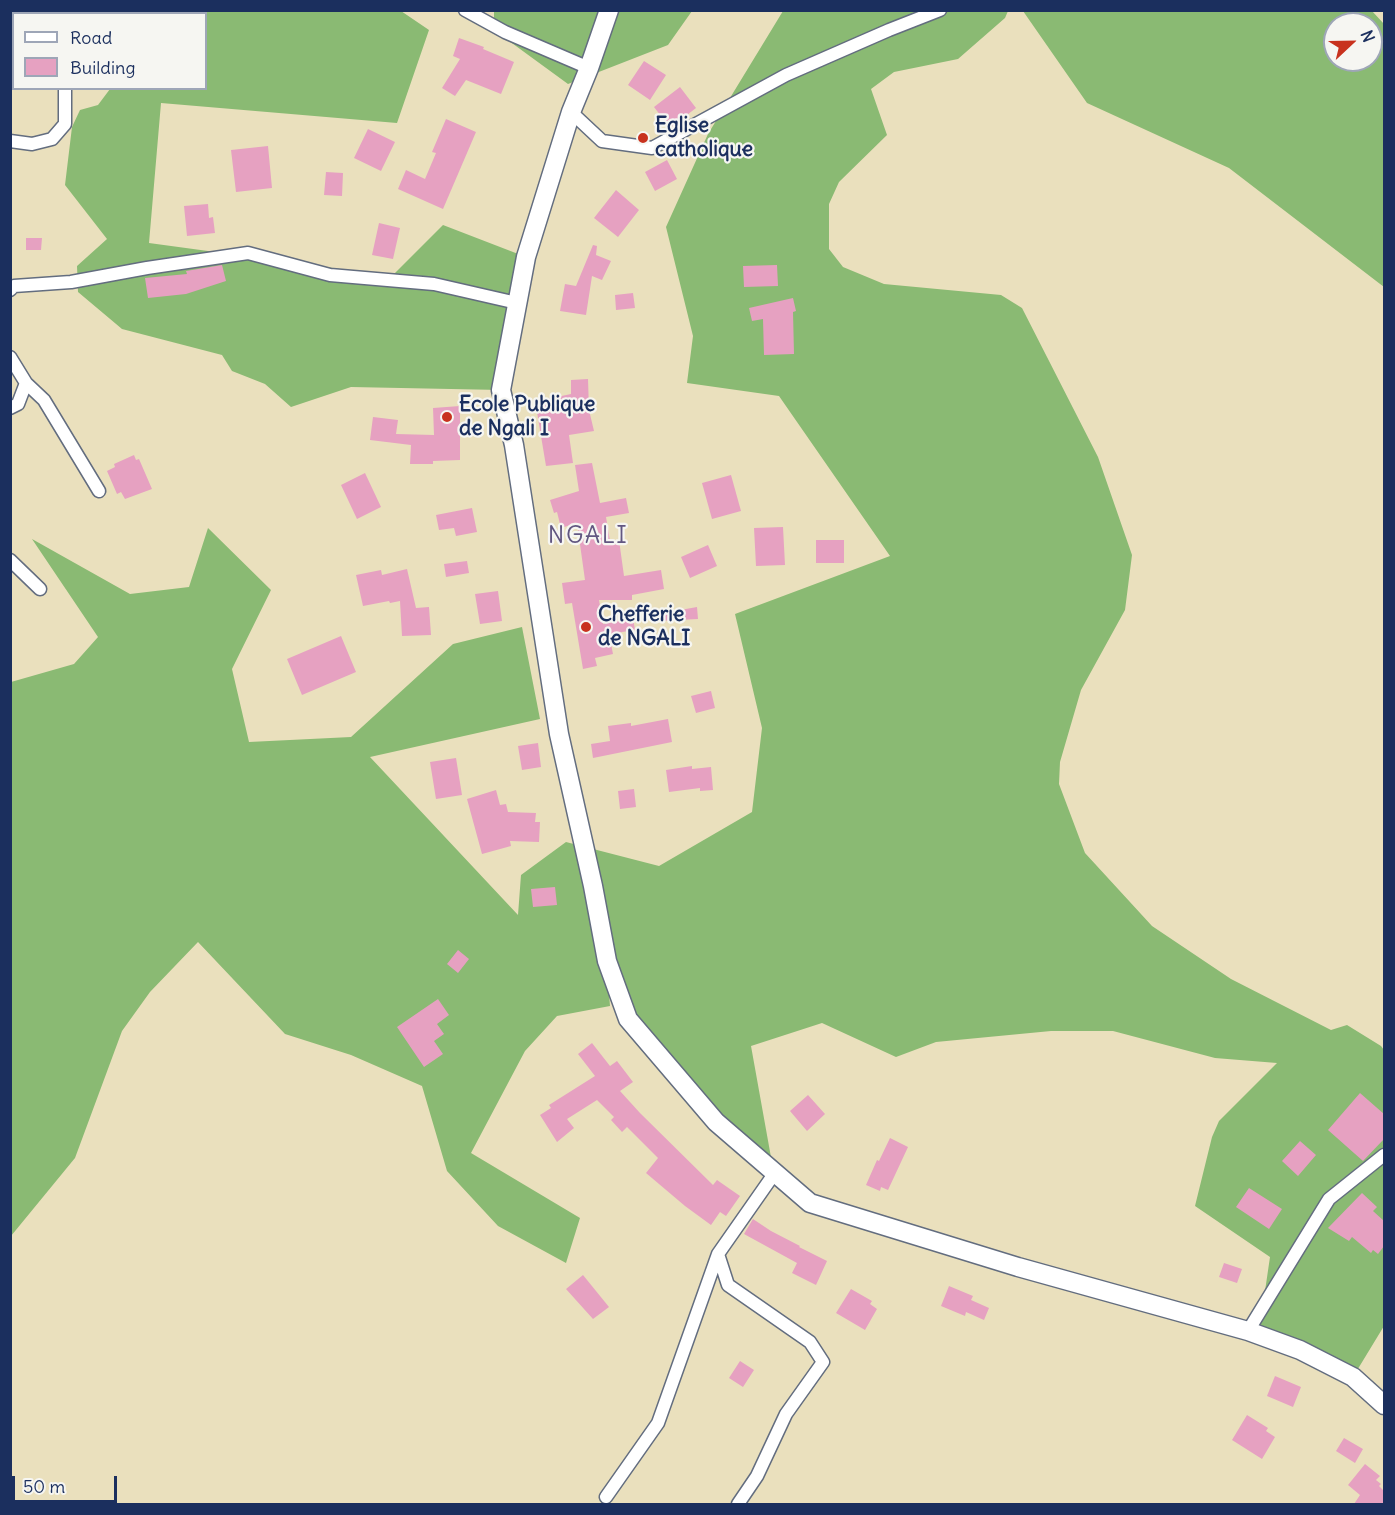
<!DOCTYPE html>
<style>
body{margin:0}
#map{position:relative;width:1395px;height:1515px;overflow:hidden;background:#eae0bd;font-family:Delius,sans-serif}
canvas{display:block}
.frame{position:absolute;inset:0;border:12px solid #1b2f5e;pointer-events:none}
.legend{position:absolute;left:12px;top:12px;width:195px;height:78px;box-sizing:border-box;background:#f6f6f2;border:2px solid #9ea6b7;margin:0;padding:8px 10px;list-style:none;font-size:18px;color:#1b2f5e}
.legend li{display:flex;align-items:center;gap:12px;height:30px}
.legend b{width:30px;border:2px solid #9ea6b7}
.north{position:absolute;left:1323px;top:12px;width:60px;height:60px;box-sizing:border-box;background:#f6f6f2;border:2px solid #9ea6b7;border-radius:50%;rotate:68deg;font-size:16px;font-weight:700;line-height:24px;text-align:center;color:#1b2f5e}
.north::after{content:'';display:block;margin:auto;width:21px;height:27px;background:#c8321e;clip-path:polygon(50% 0,100% 100%,50% 72%,0 100%)}
.scale{position:absolute;left:12px;top:1476px;width:105px;height:27px;box-sizing:border-box;border:3px solid #1b2f5e;border-top:0;padding-left:8px;font-size:18px;line-height:21px;white-space:nowrap;color:#1b2f5e;-webkit-text-stroke:4px #f6f6f2;paint-order:stroke}
</style>
<div id="map">
<canvas width="1395" height="1515"></canvas>
<div class="frame"></div>
<ul class="legend">
<li><b style="height:8px;background:#fff"></b>Road</li>
<li><b style="height:16px;background:#e6a1c1"></b>Building</li>
</ul>
<div class="north">N</div>
<div class="scale">50 m</div>
</div>
<script>
const ctx = document.querySelector('canvas').getContext('2d');
ctx.lineJoin = 'round';
function fillPath(path, color) { ctx.fillStyle = color; ctx.fill(path, 'evenodd'); }
const toPath = rows => new Path2D(rows.map(r => 'M' + r).join(''));
function trace(path, color, width, dash) { ctx.strokeStyle = color; ctx.lineWidth = width; ctx.lineCap = dash ? 'butt' : 'round'; ctx.setLineDash(dash || []); ctx.stroke(path); }
function write(font, color, halo, rows, align = 'center') {
  ctx.font = font + ' Delius,sans-serif'; ctx.lineWidth = 4.5; ctx.setLineDash([]); ctx.textBaseline = 'middle'; ctx.strokeStyle = halo; ctx.fillStyle = color; for (const [text, x, y, turn = 0] of rows) {
    ctx.save(); ctx.translate(x, y); ctx.rotate((+turn || 0) * Math.PI / 180); ctx.textAlign = isNaN(turn) ? turn : align; if (halo) ctx.strokeText(text, 0, 0); ctx.fillText(text, 0, 0); ctx.restore();
  }
}
const forest = toPath([
 [104,11,401,11,429,30,397,123,161,103,149,243,392,276,443,225,526,257,501,390,351,387,291,407,265,384,232,371,222,355,122,329,78,292,77,266,107,239,65,185,72,127,80,110,98,105,110,89,206,88,206,14,105,14],
 [494,11,692,11,668,45,568,84,494,30],
 [783,11,1008,11,1005,18,958,59,894,72,871,89,887,135,839,182,829,204,829,249,843,267,884,284,1001,295,1022,308,1098,457,1132,555,1125,610,1081,690,1060,762,1059,784,1085,853,1152,926,1231,979,1331,1030,1347,1025,1381,1046,1384,1050,1384,1326,1353,1377,1248,1331,1265,1291,1270,1257,1195,1206,1212,1137,1219,1121,1277,1063,1215,1058,1113,1031,1051,1031,936,1042,896,1057,822,1023,751,1046,774,1174,628,1019,607,968,610,1006,557,1016,525,1051,471,1153,580,1218,566,1263,498,1226,447,1171,422,1086,351,1055,285,1034,198,942,150,992,122,1031,75,1158,11,1236,11,682,74,664,98,637,32,539,130,594,189,587,208,528,271,590,232,669,249,742,351,737,453,644,522,627,540,719,370,757,518,915,521,875,566,842,659,866,752,812,762,728,735,614,890,556,779,396,687,383,693,336,666,227,708,134],
 [1023,11,1372,11,1384,24,1384,287,1229,168,1087,103],
 [1335,24,1371,24,1371,60,1335,60]
]);
const building = toPath([
 [459,38,484,47,483,49,514,62,501,94,466,80,455,96,442,88,460,59,453,56],
 [644,61,666,75,650,100,628,85],
 [680,87,696,108,670,128,654,107],
 [446,119,476,132,443,209,398,189,406,170,425,179,436,153,432,152],
 [368,129,395,142,381,171,354,158],
 [268,146,272,188,236,192,231,150],
 [667,160,677,179,655,191,645,172],
 [326,172,343,173,342,196,324,195],
 [616,190,639,210,618,237,594,218],
 [208,204,209,218,213,217,215,233,187,236,184,206],
 [379,223,400,228,393,259,372,255],
 [26,238,42,238,41,250,26,250],
 [593,245,597,246,596,255,611,261,602,280,592,276,586,315,560,311,565,284,576,286],
 [222,265,226,281,186,294,148,298,145,278,187,274,186,271],
 [777,265,778,286,744,287,743,266],
 [633,293,635,308,616,310,615,295],
 [793,298,796,311,793,312,794,354,764,355,763,319,752,321,749,308],
 [588,379,589,410,594,431,569,435,573,463,546,466,537,412,540,411,538,401,571,394,571,380],
 [460,406,460,460,433,461,433,464,410,464,411,445,370,440,373,417,398,420,396,434,434,435,433,408],
 [134,455,136,460,139,459,152,489,125,499,121,492,117,494,107,471,115,467,114,464],
 [592,463,600,503,626,498,629,513,606,517,610,541,619,540,624,576,661,570,664,589,632,595,632,600,599,600,603,624,633,618,635,630,609,634,613,654,595,658,597,666,583,669,572,603,565,604,562,583,585,580,577,523,561,528,557,512,554,513,550,500,579,491,575,465],
 [365,473,381,507,357,519,341,485],
 [731,475,741,511,712,519,702,483],
 [472,508,477,532,456,536,454,528,439,530,436,515],
 [783,527,785,565,756,566,754,528],
 [816,540,844,540,844,563,816,563],
 [708,545,717,566,690,578,681,557],
 [467,561,469,573,446,577,444,564],
 [407,569,416,608,429,607,431,635,402,636,400,601,390,603,389,601,363,606,356,575,381,570,382,575],
 [498,591,502,621,480,624,475,594],
 [697,607,698,619,658,621,658,614],
 [341,636,356,672,302,695,287,659],
 [711,691,715,708,696,713,691,696],
 [668,719,672,742,593,758,591,744,610,741,608,726,631,723,631,726],
 [538,743,541,767,522,770,518,746],
 [456,758,462,795,436,799,430,762],
 [692,766,692,769,711,767,713,790,700,791,700,788,669,792,666,770],
 [634,789,636,807,620,809,618,791],
 [496,790,500,805,506,804,508,812,536,813,535,822,540,822,539,842,510,841,511,846,482,854,467,799],
 [555,887,557,905,533,907,531,889],
 [458,950,469,959,458,973,447,964],
 [438,999,449,1015,437,1024,444,1034,434,1041,443,1054,424,1067,397,1027],
 [592,1043,610,1066,617,1061,633,1082,620,1091,640,1113,713,1185,717,1180,740,1196,726,1216,720,1212,711,1225,685,1206,646,1173,658,1158,627,1127,622,1132,611,1120,614,1117,597,1100,567,1119,574,1128,557,1142,540,1115,551,1108,549,1105,595,1076,578,1054],
 [1360,1093,1384,1114,1384,1139,1363,1161,1328,1130],
 [808,1095,825,1114,807,1131,790,1111],
 [890,1138,908,1147,888,1190,881,1187,880,1191,866,1185,877,1160,879,1161],
 [1300,1141,1316,1155,1298,1176,1282,1161],
 [1249,1188,1282,1209,1269,1229,1236,1207],
 [1362,1193,1377,1207,1373,1211,1384,1221,1384,1246,1378,1254,1373,1250,1371,1253,1352,1237,1349,1241,1328,1228],
 [753,1219,771,1231,800,1246,799,1247,827,1261,816,1285,792,1273,797,1263,744,1234],
 [1224,1263,1242,1269,1237,1283,1219,1277],
 [583,1275,609,1307,593,1319,566,1289],
 [949,1286,973,1296,971,1300,989,1308,984,1320,966,1312,965,1316,941,1306],
 [851,1289,872,1301,870,1304,877,1309,865,1330,836,1313],
 [740,1361,754,1370,743,1387,729,1378],
 [1275,1376,1301,1387,1293,1407,1267,1396],
 [1247,1415,1268,1428,1266,1431,1275,1437,1262,1459,1232,1440],
 [1344,1438,1363,1449,1355,1463,1336,1451],
 [1365,1464,1380,1476,1376,1480,1381,1484,1379,1486,1384,1491,1384,1504,1354,1504,1360,1495,1348,1485]
]);
const street = toPath([
 [465,10,505,32,589,68],
 [66,14,66,10],
 [571,112,602,141,652,148,786,75,889,30,940,10],
 [10,141,32,144,52,139,65,124,65,88],
 [10,290,14,286,71,282,147,268,248,253,330,275,434,284,517,303],
 [10,357,26,383,18,404,10,408],
 [26,383,44,400,99,491],
 [10,560,40,589],
 [718,1254,728,1285,810,1342,823,1362,786,1414,757,1476,738,1504],
 [1248,1331,1329,1199,1384,1155],
 [606,1497,658,1423,718,1254,774,1174]
]);
const secondary = toPath([
 [609,10,589,68,571,112,526,257,501,390,514,445,559,734,593,886,607,961,628,1019,716,1122,810,1203,1018,1267,1248,1331,1300,1350,1353,1377,1384,1405]
]);
const markers = [
 [643,138,6,"#c8321e"],
 [447,417,6,"#c8321e"],
 [586,627,6,"#c8321e"]
];
const poiNames = [
 ["Eglise",655,126],
 ["catholique",655,150],
 ["Ecole Publique",459,405],
 ["de Ngali I",459,429],
 ["Chefferie",598,615],
 ["de NGALI",598,639]
];
const quarterNames = [
 ["NGALI",588,536]
];
fillPath(forest, '#8aba73');
fillPath(building, '#e6a1c1');
trace(street, '#636d7f', 15);
trace(secondary, '#636d7f', 21);
trace(street, '#fff', 12);
trace(secondary, '#fff', 18);
for (const [x, y, r, color] of markers) { const dot = new Path2D(); dot.arc(x, y, r, 0, 2 * Math.PI); ctx.fillStyle = color; ctx.fill(dot); trace(dot, '#f6f6f2', 2); }
write('bold 21px', '#1b2f5e', '#f6f6f2', poiNames, 'left');
ctx.letterSpacing = '1.5px';
write('24px', '#625781', '#f6f6f2', quarterNames);
ctx.letterSpacing = '0px';
</script>
